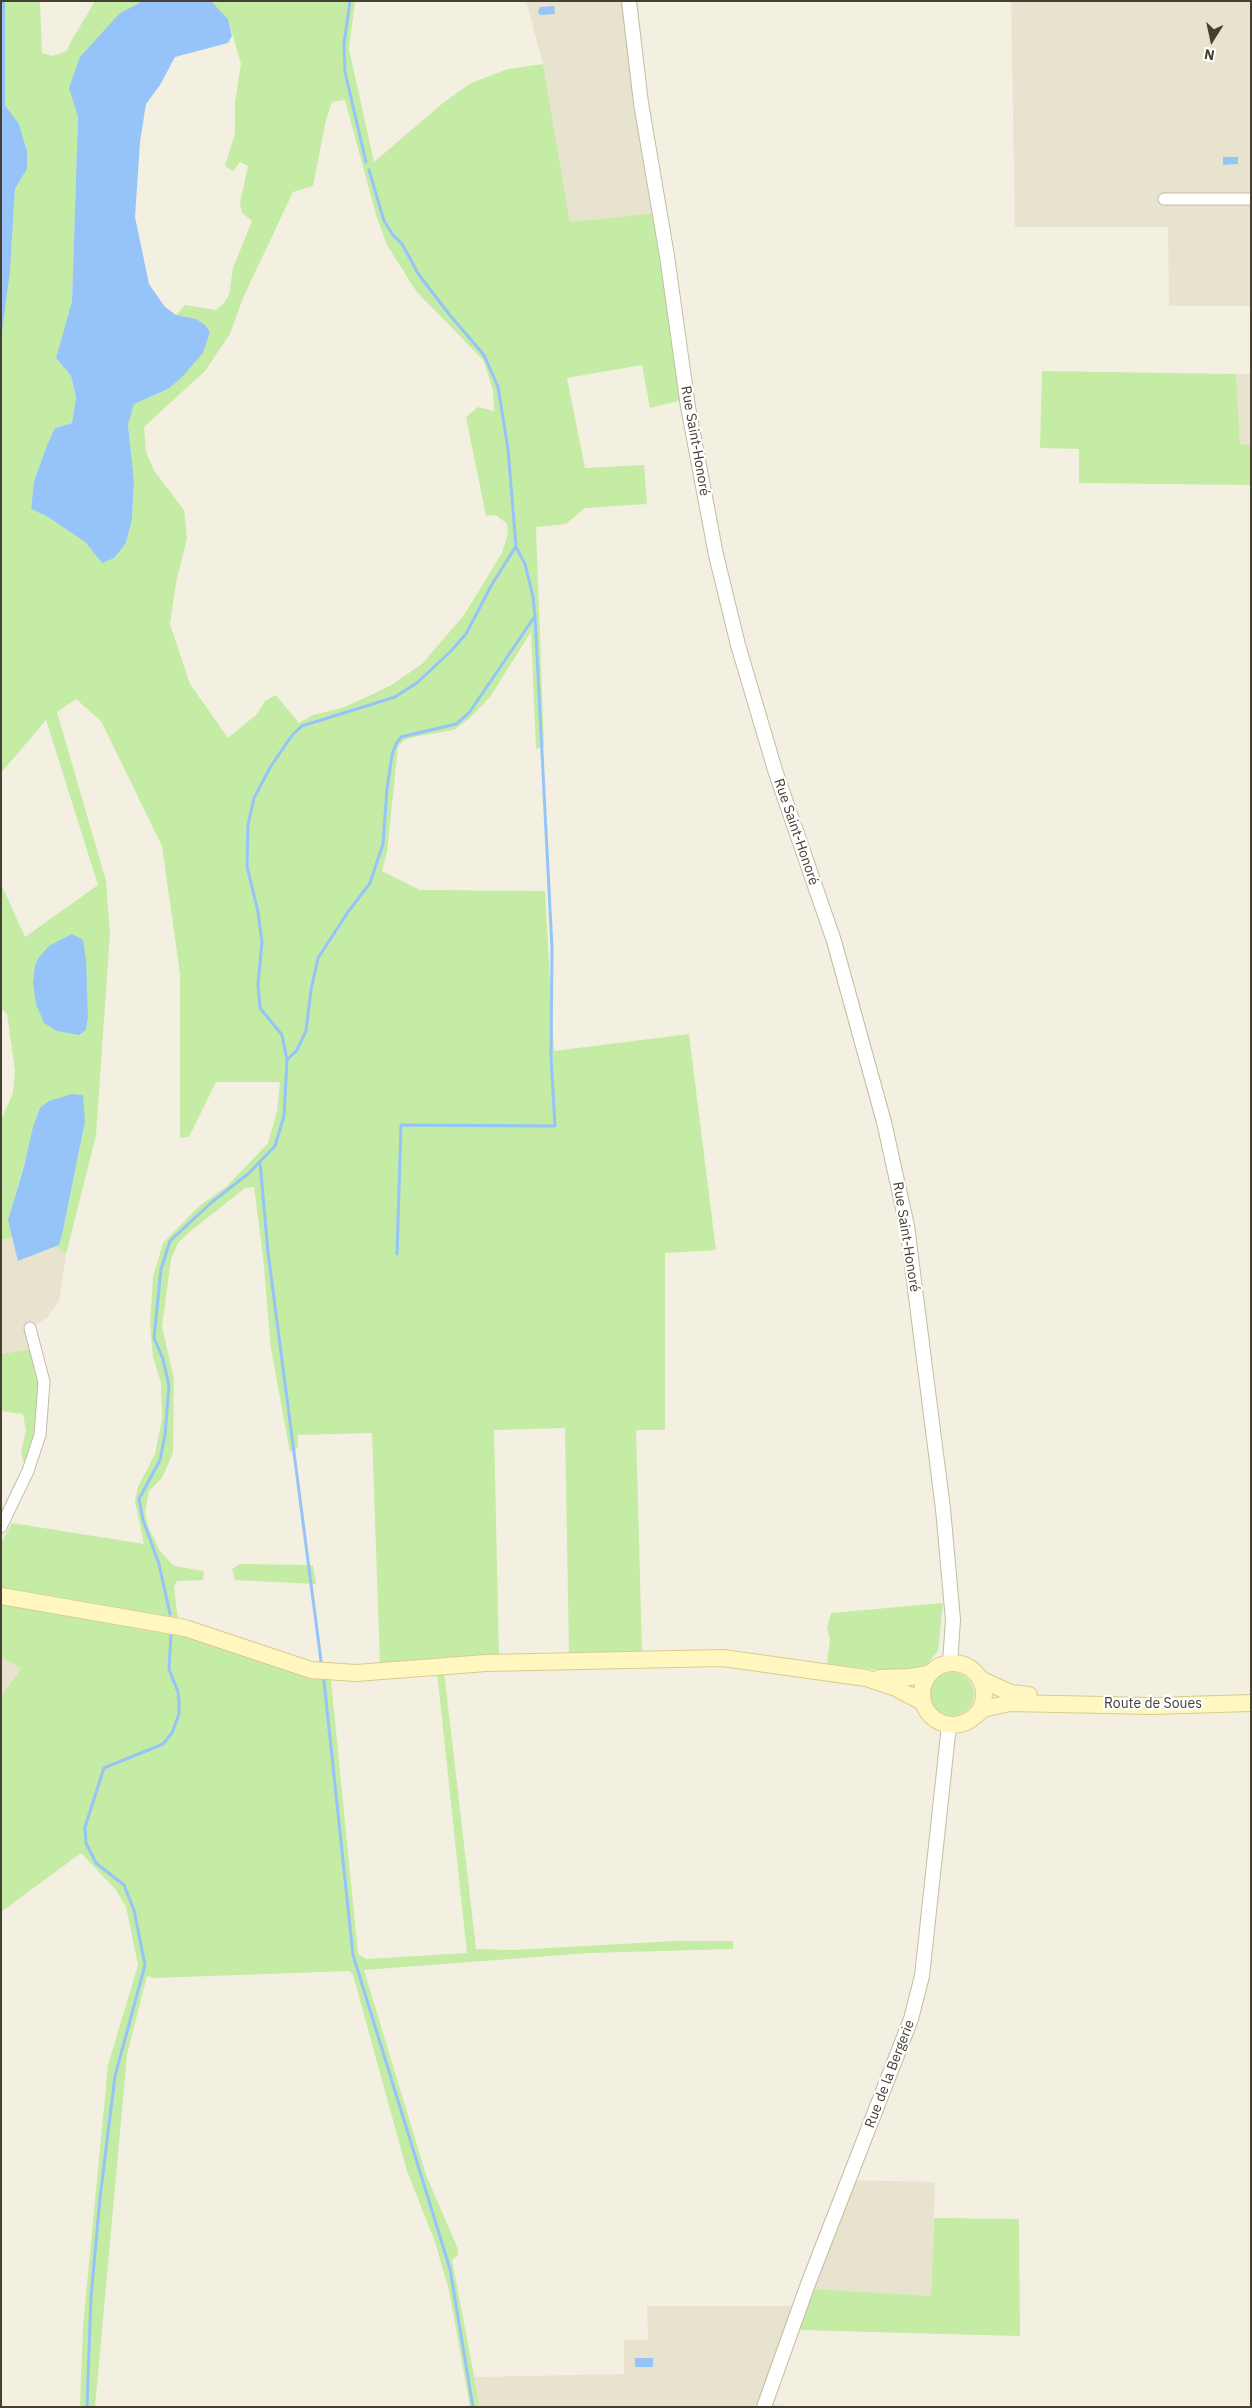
<!DOCTYPE html>
<meta charset="utf-8">
<style>
body{margin:0}
#map{position:relative;width:1252px;height:2408px;overflow:hidden;background:#f3f0e1;font-family:"IBM Plex Sans",sans-serif}
canvas{display:block}
.frame{position:absolute;inset:0;border:2px solid #454032;pointer-events:none}
.north{position:absolute;left:1187px;top:15px;width:50px;height:50px;-webkit-text-stroke:4px #fff;paint-order:stroke;rotate:190deg;font-size:14px;font-weight:700;line-height:20px;text-align:center;color:#454032}
.north::after{content:'';display:block;margin:auto;width:18px;height:22px;background:#454032;clip-path:polygon(50% 0,100% 100%,50% 72%,0 100%)}
</style>
<div id="map">
<canvas width="1252" height="2408"></canvas>
<div class="frame"></div>
<div class="north">N</div>
</div>
<script>
const ctx = document.querySelector('canvas').getContext('2d');
ctx.lineJoin = 'round';
function fillPath(path, color) { ctx.fillStyle = color; ctx.fill(path, 'evenodd'); }
const toPath = rows => new Path2D(rows.map(r => 'M' + r).join(''));
function trace(path, color, width, dash) { ctx.strokeStyle = color; ctx.lineWidth = width; ctx.lineCap = dash ? 'butt' : 'round'; ctx.setLineDash(dash || []); ctx.stroke(path); }
function write(font, color, halo, rows, align = 'center') {
  ctx.font = font + ' "IBM Plex Sans",sans-serif'; ctx.lineWidth = 4.5; ctx.setLineDash([]); ctx.textBaseline = 'middle'; ctx.strokeStyle = halo; ctx.fillStyle = color; for (const [text, x, y, turn = 0] of rows) {
    ctx.save(); ctx.translate(x, y); ctx.rotate((+turn || 0) * Math.PI / 180); ctx.textAlign = isNaN(turn) ? turn : align; if (halo) ctx.strokeText(text, 0, 0); ctx.fillText(text, 0, 0); ctx.restore();
  }
}
const residential = toPath([
 [526,1,636,1,656,213,570,222,543,64],
 [1011,1,1251,1,1251,306,1169,306,1168,227,1015,227],
 [1236,374,1251,374,1251,445,1240,444],
 [14,1237,18,1261,55,1246,66,1254,59,1301,47,1318,33,1326,39,1348,1,1354,1,1240],
 [1,1657,21,1667,1,1697],
 [845,2180,935,2182,931,2296,802,2289],
 [647,2306,807,2306,788,2355,772,2405,797,2407,480,2407,475,2377,624,2374,624,2340,648,2340]
]);
const green = toPath([
 [5,1,40,1,42,53,53,56,67,51,70,43,95,1,143,1,120,13,70,88,78,117,72,301,56,358,71,376,76,397,72,423,55,428,47,445,34,481,31,509,48,517,85,542,102,563,126,543,132,519,134,481,128,425,134,404,168,389,196,319,176,315,185,305,216,310,224,303,229,295,233,268,252,221,242,213,240,203,248,166,240,162,233,171,225,166,235,133,235,102,241,64,228,19,211,1,355,1,349,49,374,162,443,103,471,83,508,69,543,64,570,222,656,213,682,400,650,408,642,365,567,378,585,468,644,465,647,504,585,508,566,524,536,527,544,747,536,749,531,632,490,697,470,718,454,730,414,737,404,740,398,747,387,852,382,871,420,890,545,891,554,1051,689,1034,716,1250,665,1253,665,1430,636,1430,642,1651,569,1654,565,1428,494,1430,499,1657,380,1664,372,1433,298,1435,298,1448,290,1452,271,1349,263,1256,254,1187,245,1188,192,1230,178,1243,171,1259,162,1327,174,1379,173,1453,162,1478,149,1491,145,1512,148,1526,160,1551,174,1566,204,1571,203,1580,177,1581,174,1587,178,1620,1,1591,1,1543,12,1523,144,1544,135,1501,138,1487,155,1454,162,1419,161,1383,153,1357,150,1324,153,1277,163,1243,198,1207,227,1186,268,1143,277,1111,280,1082,216,1082,189,1137,180,1138,180,974,162,846,101,721,76,699,57,712,106,881,110,933,96,1136,66,1254,55,1246,59,1245,62,1235,85,1122,40,1108,8,1220,14,1237,1,1240,1,1120,13,1093,15,1071,7,1014,1,1008,1,884,25,937,98,885,46,720,1,773,1,340,10,272,15,189,27,169,27,151,19,124,5,105],
 [345,100,376,215,387,245,416,291,484,361,493,391,494,411,478,407,466,417,486,516,496,515,507,524,508,533,502,553,464,615,422,664,391,685,373,694,342,708,313,715,299,723,276,695,265,701,257,714,228,738,190,684,170,624,176,583,187,538,184,510,155,472,146,452,144,427,205,371,230,334,243,298,293,192,313,186,326,120,332,102],
 [1042,371,1236,374,1240,444,1251,445,1251,485,1079,483,1079,449,1040,448],
 [39,1348,46,1367,33,1466,23,1461,21,1452,26,1431,23,1414,1,1411,1,1354],
 [240,1564,313,1565,316,1584,235,1580,232,1569],
 [1,1600,164,1627,317,1678,331,1680,358,1954,366,1959,467,1953,437,1672,444,1671,476,1949,513,1950,675,1941,733,1941,733,1949,590,1953,364,1970,426,2175,458,2249,458,2255,452,2260,480,2407,470,2407,449,2290,435,2242,407,2171,353,1975,349,1971,154,1978,147,1976,127,2055,95,2407,80,2407,83,2326,108,2065,138,1965,126,1907,116,1890,81,1853,1,1912,1,1697,21,1668,1,1657],
 [943,1603,938,1651,923,1668,889,1671,827,1664,830,1639,827,1628,831,1613],
 '930 1694a22 22 0 1 1 44 0a22 22 0 1 1-44 0Z',
 [934,2218,1019,2219,1020,2336,798,2330,813,2289,931,2296]
]);
const water = toPath([
 [1,1,5,1,5,105,19,124,27,151,27,169,15,189,10,272,1,340],
 [143,1,211,1,228,19,232,36,228,43,175,57,160,85,146,104,140,142,135,217,149,284,165,307,176,315,196,319,205,325,210,332,203,353,182,377,168,389,134,404,128,425,134,481,132,519,126,543,114,558,102,563,85,542,48,517,31,509,34,481,47,445,55,428,72,423,76,397,71,376,56,358,72,301,78,117,69,88,80,57,120,13],
 [554,6,555,14,540,15,538,12,540,7],
 [1223,157,1238,157,1238,164,1223,165],
 [72,934,83,940,86,959,88,1017,86,1030,79,1035,57,1031,44,1023,36,1004,33,983,35,965,40,956,49,946],
 [72,1094,83,1095,85,1122,62,1235,59,1245,18,1261,8,1220,24,1166,33,1127,40,1108,49,1101],
 [635,2358,653,2358,653,2367,635,2367]
]);
const stream = toPath([
 [350,1,344,44,345,72,366,162],
 [288,1059,297,1050,306,1031,311,990,318,958,348,912,370,883,383,844,387,789,392,755,396,744,401,737,456,724,469,713,535,616,533,597,525,564,516,547],
 [260,1162,268,1252,321,1661],
 [397,1254,401,1125,555,1126,551,1057,552,948,535,616],
 [170,1614,159,1564,143,1520,139,1499,160,1460,165,1435,169,1386,163,1359,154,1338,161,1269,170,1241,212,1202,248,1174,275,1146,284,1116,287,1060,282,1035,260,1008,258,984,262,942,258,912,247,866,248,825,254,798,271,766,293,734,302,726,395,697,418,682,452,650,466,634,491,586,516,546,508,449,498,387,484,355,449,314,419,275,402,244,393,235,384,221,369,170],
 [324,1681,353,1955,450,2269,473,2407],
 [87,2407,91,2297,100,2198,115,2076,145,1965,134,1910,124,1885,96,1863,86,1843,85,1827,104,1768,163,1744,172,1733,179,1714,179,1701,178,1692,169,1669,171,1634]
]);
const minor = toPath([
 [1164,199,1251,199],
 [1,1527,28,1471,40,1435,44,1382,30,1328]
]);
const tertiary = toPath([
 [629,1,641,103,667,256,688,407,716,555,738,645,775,770,834,941,884,1122,907,1226,943,1509,953,1620,950,1663],
 [764,2407,808,2284,911,2019,922,1976,949,1725]
]);
const secondary = toPath([
 [1,1596,185,1628,311,1670,356,1673,486,1663,723,1658,866,1678,896,1688,922,1702],
 '922 1694a31 31 0 1 1 62 0a31 31 0 1 1-62 0Z',
 [879,1678,910,1677,928,1674],
 [980,1679,1011,1693,1029,1695],
 [974,1717,983,1709,1010,1703,1152,1706,1251,1703]
]);
const streetNames = [
 ["Rue Saint-Honoré",695,441,80],
 ["Rue Saint-Honoré",796,832,71],
 ["Rue Saint-Honoré",906,1237,81],
 ["Route de Soues",1153,1704],
 ["Rue de la Bergerie",890,2074,-69]
];
fillPath(residential, '#e8e3cf');
fillPath(green, '#c4eca5');
fillPath(water, '#96c4f8');
trace(stream, '#96c4f8', 3);
trace(minor, '#c2bca6', 13);
trace(tertiary, '#c2bca6', 16);
trace(secondary, '#d8cd8c', 18);
trace(minor, '#fff', 11);
trace(tertiary, '#fff', 14);
trace(secondary, '#fff7bf', 16);
write('14px', '#454032', '#fff', streetNames);
</script>
